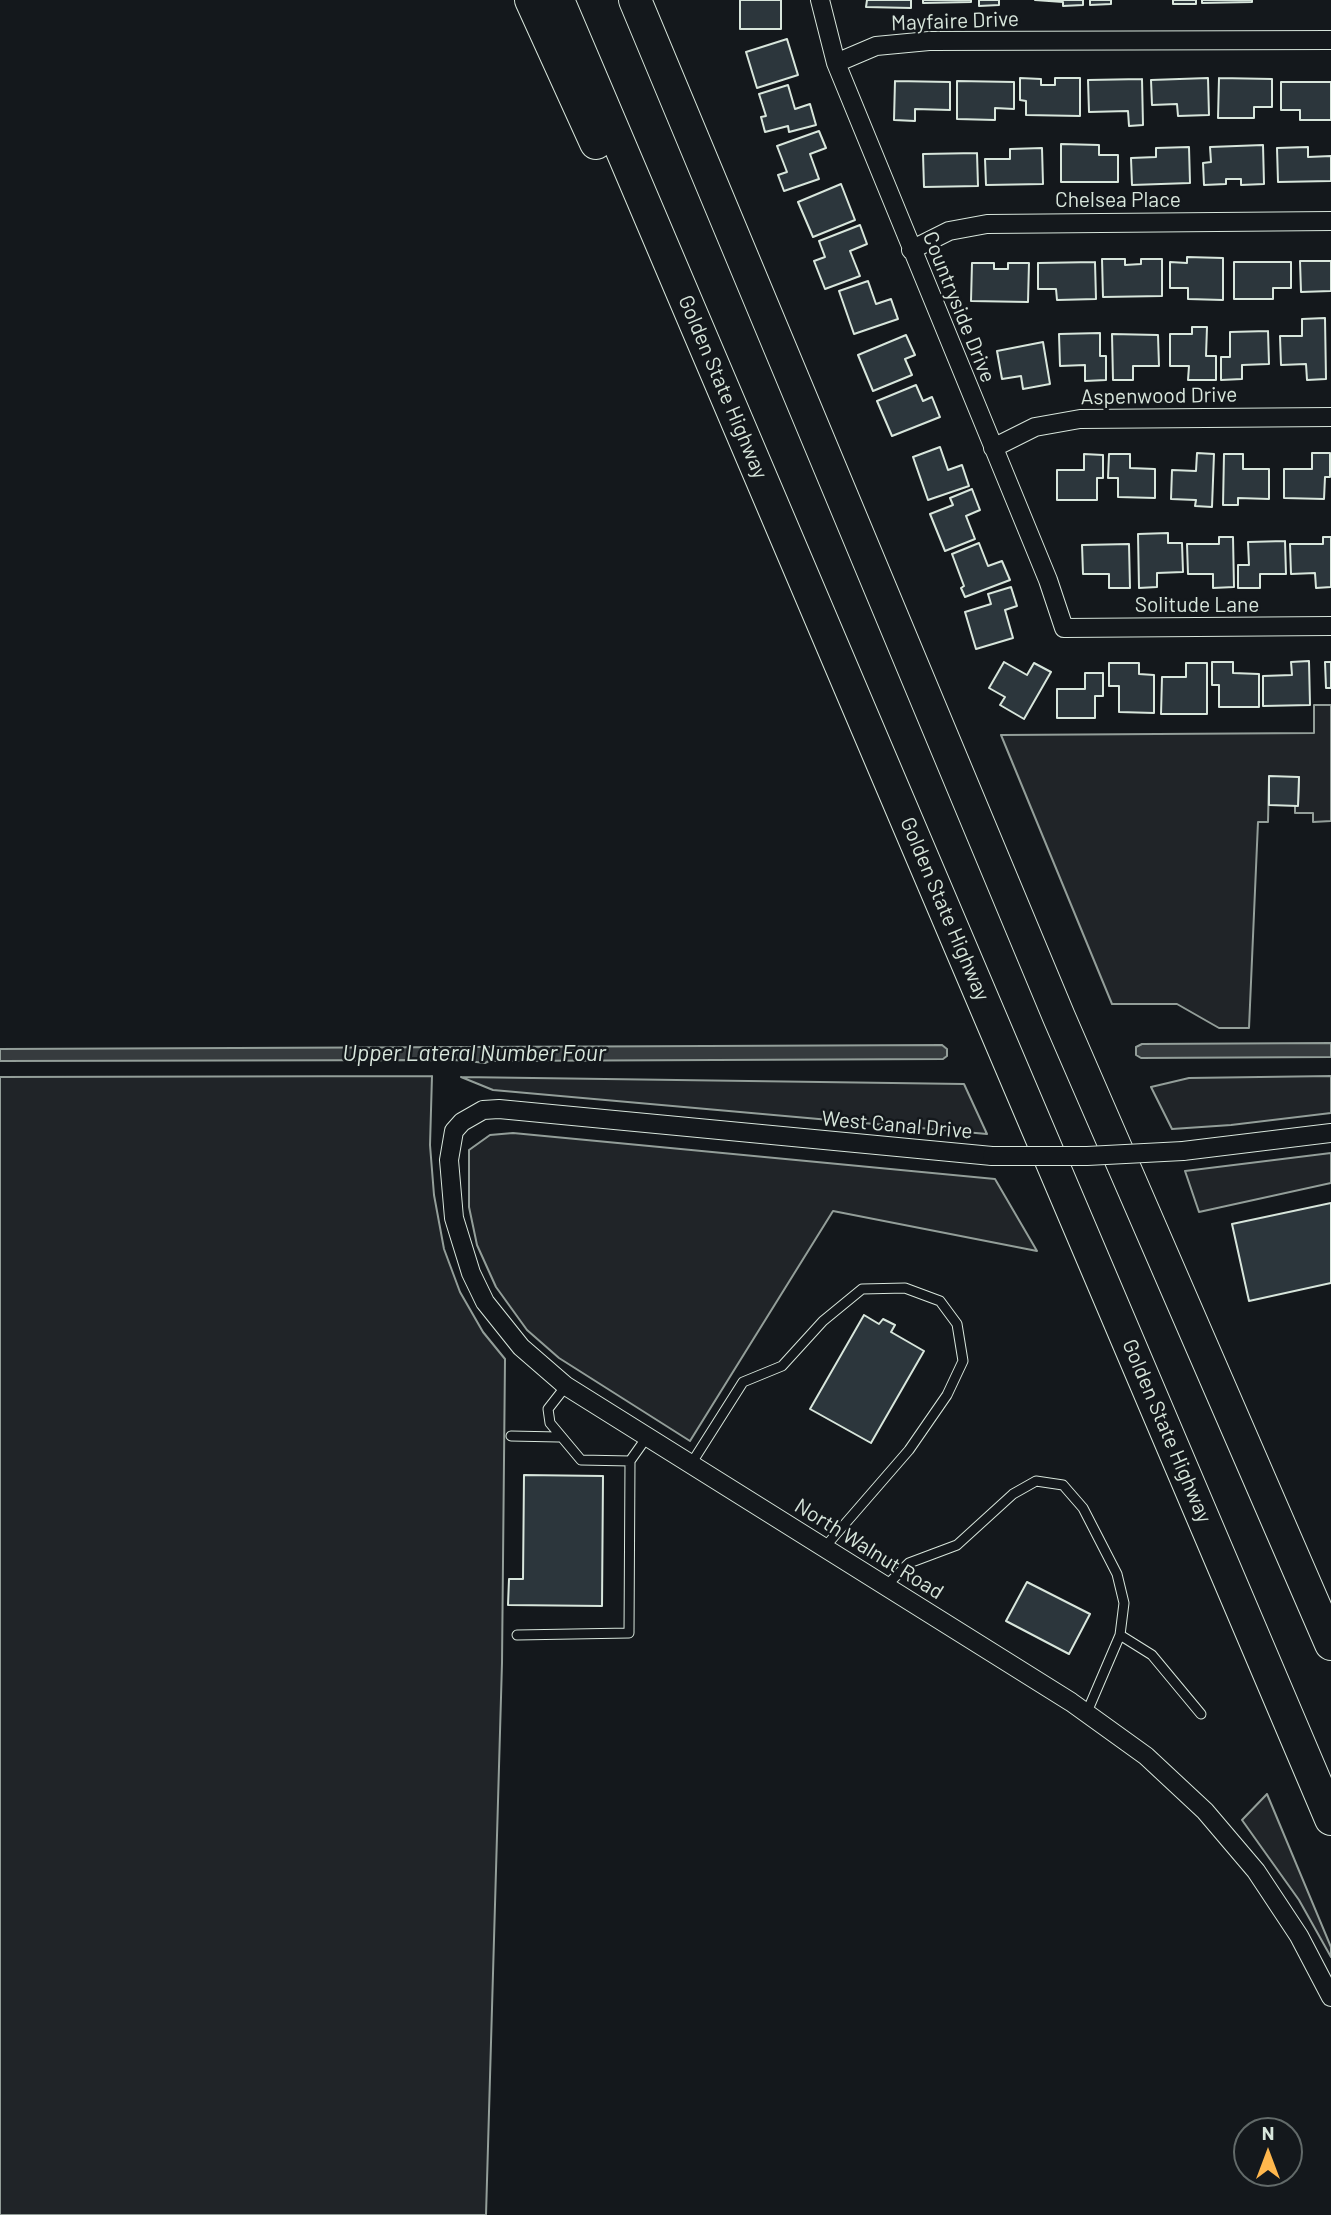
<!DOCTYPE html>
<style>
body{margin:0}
#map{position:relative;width:1331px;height:2215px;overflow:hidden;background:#14181c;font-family:Barlow,sans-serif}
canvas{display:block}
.north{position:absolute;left:1233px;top:2117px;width:70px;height:70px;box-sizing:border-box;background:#14181c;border:2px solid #626a69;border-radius:50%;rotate:0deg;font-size:19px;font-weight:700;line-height:28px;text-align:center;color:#d8e6dc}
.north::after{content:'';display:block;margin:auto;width:24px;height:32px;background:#ffb74d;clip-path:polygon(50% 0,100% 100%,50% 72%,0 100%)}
</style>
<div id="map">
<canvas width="1331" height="2215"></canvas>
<div class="north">N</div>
</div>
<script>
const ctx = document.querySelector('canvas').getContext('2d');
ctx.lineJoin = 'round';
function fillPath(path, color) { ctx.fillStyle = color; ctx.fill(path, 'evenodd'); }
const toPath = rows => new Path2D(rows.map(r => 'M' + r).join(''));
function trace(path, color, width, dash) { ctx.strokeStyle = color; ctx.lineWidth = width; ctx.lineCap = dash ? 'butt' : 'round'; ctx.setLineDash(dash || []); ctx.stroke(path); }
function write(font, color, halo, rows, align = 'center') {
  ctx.font = font + ' Barlow,sans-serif'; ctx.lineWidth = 5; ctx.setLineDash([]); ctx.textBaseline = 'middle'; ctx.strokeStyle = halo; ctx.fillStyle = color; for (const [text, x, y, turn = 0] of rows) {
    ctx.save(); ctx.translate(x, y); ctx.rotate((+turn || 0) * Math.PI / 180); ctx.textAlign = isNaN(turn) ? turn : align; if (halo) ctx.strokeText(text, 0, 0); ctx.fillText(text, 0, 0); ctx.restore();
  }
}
const green = toPath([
 [1314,705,1331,705,1331,821,1313,822,1313,813,1295,813,1295,806,1298,805,1299,777,1269,777,1268,822,1258,822,1249,1028,1219,1028,1177,1004,1112,1004,1001,735,1314,733,1314,705],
 [432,1076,430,1145,434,1195,444,1249,460,1292,483,1332,505,1359,502,1663,486,2215,0,2215,0,1077,432,1076],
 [1331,1076,1331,1113,1231,1125,1172,1129,1151,1087,1189,1078,1331,1076],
 [461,1077,964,1084,987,1134,493,1090,461,1077],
 [513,1133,995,1179,1037,1251,833,1211,690,1441,559,1358,527,1330,496,1287,477,1245,469,1207,469,1150,490,1135,513,1133],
 [1331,1153,1331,1183,1199,1212,1185,1171,1331,1153],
 [1267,1794,1331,1947,1331,1957,1299,1900,1242,1820,1267,1794]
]);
const water = toPath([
 [1331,1043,1331,1057,1141,1058,1136,1055,1136,1047,1142,1044,1331,1043],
 [942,1045,947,1049,947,1056,943,1059,489,1061,485,1063,459,1060,0,1061,0,1049,942,1045]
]);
const building = toPath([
 [740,0,781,0,781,29,740,29,740,0],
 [867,0,911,0,911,8,866,7,867,0],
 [923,0,971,0,971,2,923,3,923,0],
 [979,0,999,0,999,5,979,6,979,0],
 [1035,0,1083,0,1083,5,1063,6,1063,2,1035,0],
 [1090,0,1111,0,1111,4,1090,5,1090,0],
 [1173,0,1196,0,1196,4,1173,4,1173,0],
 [1202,0,1252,0,1252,2,1202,3,1202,0],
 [787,39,798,75,757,88,746,52,787,39],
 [1020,78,1041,79,1041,85,1055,85,1055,78,1080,78,1080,116,1026,115,1026,101,1020,100,1020,78],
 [1208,78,1209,115,1178,116,1177,104,1152,105,1151,80,1208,78],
 [1219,78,1272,79,1272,107,1254,107,1254,118,1218,118,1219,78],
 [1142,79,1143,125,1129,126,1128,111,1089,112,1088,80,1142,79],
 [895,81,950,82,950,110,915,109,915,121,894,120,895,81],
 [957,81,1014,82,1014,109,995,108,995,120,957,119,957,81],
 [1281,82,1331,82,1331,120,1300,120,1300,110,1281,110,1281,82],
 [788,85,795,109,810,104,816,125,789,132,788,126,765,132,761,117,766,116,759,94,788,85],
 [819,131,826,148,810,154,819,179,784,191,778,175,787,172,777,146,819,131],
 [1061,144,1099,145,1099,155,1118,155,1118,182,1061,182,1061,144],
 [1263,145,1264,184,1241,185,1241,179,1226,179,1226,184,1204,185,1203,163,1211,162,1210,147,1263,145],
 [1189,147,1190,183,1132,185,1131,158,1156,157,1156,148,1189,147],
 [1308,147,1308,157,1331,156,1331,181,1278,182,1277,148,1308,147],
 [1042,148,1043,184,986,185,985,159,1010,159,1010,149,1042,148],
 [977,153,978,186,924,187,923,154,977,153],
 [841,184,855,220,813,237,798,202,841,184],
 [860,225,867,244,850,251,860,276,825,289,814,261,825,257,819,241,860,225],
 [1187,257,1223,258,1223,300,1188,299,1188,288,1170,288,1170,262,1187,263,1187,257],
 [1102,259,1125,259,1125,265,1141,264,1141,259,1162,259,1162,296,1103,297,1102,259],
 [1300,261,1331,261,1331,291,1301,292,1300,261],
 [1095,262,1096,299,1057,300,1056,289,1038,289,1038,263,1095,262],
 [1234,262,1291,262,1291,288,1273,288,1273,299,1234,299,1234,262],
 [972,263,994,263,994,269,1008,269,1008,263,1029,263,1028,302,971,301,972,263],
 [868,281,876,304,891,299,898,319,854,334,839,291,868,281],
 [1325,318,1326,379,1307,380,1306,364,1281,365,1280,336,1302,336,1302,319,1325,318],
 [1192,327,1207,327,1206,356,1216,356,1216,380,1188,380,1189,366,1170,366,1170,334,1192,334,1192,327],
 [1268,331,1269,364,1242,365,1242,379,1221,380,1221,357,1230,357,1230,332,1268,331],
 [1100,333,1100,356,1106,356,1106,380,1085,381,1085,365,1060,366,1059,334,1100,333],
 [1112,334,1158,335,1159,366,1133,366,1133,380,1113,380,1112,334],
 [906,335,915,355,905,359,912,375,873,391,858,355,906,335],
 [1043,342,1050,384,1023,389,1021,376,1002,379,997,351,1043,342],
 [916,385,923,401,932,397,940,417,892,436,877,401,916,385],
 [940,447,948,470,962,465,969,486,928,500,913,457,940,447],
 [1197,453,1214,454,1212,507,1195,506,1196,500,1171,499,1172,470,1196,471,1197,453],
 [1312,453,1330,453,1330,477,1325,477,1324,499,1284,498,1284,469,1312,469,1312,453],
 [1084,454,1103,455,1103,478,1097,478,1097,500,1057,500,1057,470,1084,470,1084,454],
 [1109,454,1130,454,1130,468,1155,469,1155,498,1118,497,1118,478,1108,478,1109,454],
 [1224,454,1243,454,1243,469,1269,469,1269,499,1238,498,1238,505,1223,505,1224,454],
 [972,489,980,510,966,516,975,539,945,551,930,514,953,505,950,498,972,489],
 [1168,533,1168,543,1182,543,1183,572,1157,573,1157,587,1139,588,1138,534,1168,533],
 [1219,537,1233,537,1234,587,1213,588,1213,574,1188,574,1187,544,1219,544,1219,537],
 [1323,537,1331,537,1331,587,1316,588,1315,573,1291,574,1290,544,1323,544,1323,537],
 [1285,541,1286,574,1260,574,1260,588,1238,588,1238,565,1249,565,1248,542,1285,541],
 [979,543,988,566,1002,561,1010,580,965,597,961,588,964,586,952,554,979,543],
 [1129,544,1130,588,1109,588,1109,574,1083,574,1082,545,1129,544],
 [1011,587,1017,606,1005,610,1013,638,976,649,965,612,991,604,988,594,1011,587],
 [1309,661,1310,705,1263,706,1263,676,1292,675,1291,662,1309,661],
 [1004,662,1027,675,1034,663,1051,672,1024,719,1000,705,1005,697,989,688,1004,662],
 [1212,662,1233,662,1233,673,1259,674,1259,707,1219,707,1219,685,1212,685,1212,662],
 [1325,662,1331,662,1331,688,1326,688,1325,662],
 [1109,663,1139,663,1139,674,1154,675,1154,713,1119,712,1119,686,1109,686,1109,663],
 [1186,663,1207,663,1207,714,1161,714,1162,677,1186,677,1186,663],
 [1085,673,1103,673,1103,696,1095,696,1095,718,1057,718,1057,689,1085,689,1085,673],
 [1269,776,1299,777,1298,806,1269,805,1269,776],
 [1331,1203,1331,1283,1249,1301,1232,1224,1331,1203],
 [864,1315,879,1324,883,1319,895,1325,891,1332,924,1351,871,1443,810,1409,864,1315],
 [524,1475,603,1476,602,1606,508,1605,509,1579,523,1579,524,1475],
 [1027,1582,1090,1614,1069,1654,1006,1621,1027,1582]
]);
const service = toPath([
 [566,1386,548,1409,550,1423,581,1460,630,1461,647,1437],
 [511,1436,558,1437],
 [691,1464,743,1382,782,1366,823,1321,862,1289,905,1288,940,1301,957,1324,963,1361,947,1395,909,1450,824,1548],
 [885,1587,909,1563,957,1545,1013,1494,1036,1481,1063,1485,1083,1508,1117,1574,1124,1603,1120,1635,1087,1712],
 [517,1635,629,1633,630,1461],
 [1120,1635,1152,1655,1201,1714]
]);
const minor = toPath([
 [820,0,836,63,1048,580,1064,628,1331,626],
 [836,63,876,46,929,41,1331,40],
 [911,250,949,231,987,224,1331,221],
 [993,448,1035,427,1080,419,1331,417],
 [1183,1151,1331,1133],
 [992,1156,499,1109,483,1110,462,1122,454,1131,449,1160,454,1218,471,1273,485,1302,521,1347,566,1386,1071,1702,1146,1756,1205,1811,1256,1871,1299,1936,1331,1997]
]);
const motorway = toPath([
 [531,0,596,143],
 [558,0,1331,1819],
 [635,0,1059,1017,1331,1644]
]);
const minorBridge = toPath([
 [992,1156,1087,1156,1183,1151]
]);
const streetNames = [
 ["Mayfaire Drive",955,21,-2],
 ["Chelsea Place",1118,200],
 ["Countryside Drive",959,307,68],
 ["Golden State Highway",723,387,67],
 ["Aspenwood Drive",1159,396,-1],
 ["Solitude Lane",1197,605],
 ["Golden State Highway",945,909,67],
 ["West Canal Drive",897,1125,5],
 ["Golden State Highway",1167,1431,67],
 ["North Walnut Road",869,1549,32]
];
const waterNames = [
 ["Upper Lateral Number Four",474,1053]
];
fillPath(green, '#202428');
trace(green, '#939e99', 2);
fillPath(water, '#363b3e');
trace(water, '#939e99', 2);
fillPath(building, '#2c363c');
trace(building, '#d8e6dc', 2);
trace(service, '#d8e6dc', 11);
trace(minor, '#d8e6dc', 20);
trace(motorway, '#d8e6dc', 34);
trace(service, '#14181c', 9);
trace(minor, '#14181c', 18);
trace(motorway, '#14181c', 32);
trace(minorBridge, '#d8e6dc', 20, []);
trace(minorBridge, '#14181c', 18);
write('21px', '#d8e6dc', '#14181c', streetNames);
write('italic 23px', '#d8e6dc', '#14181c', waterNames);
</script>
